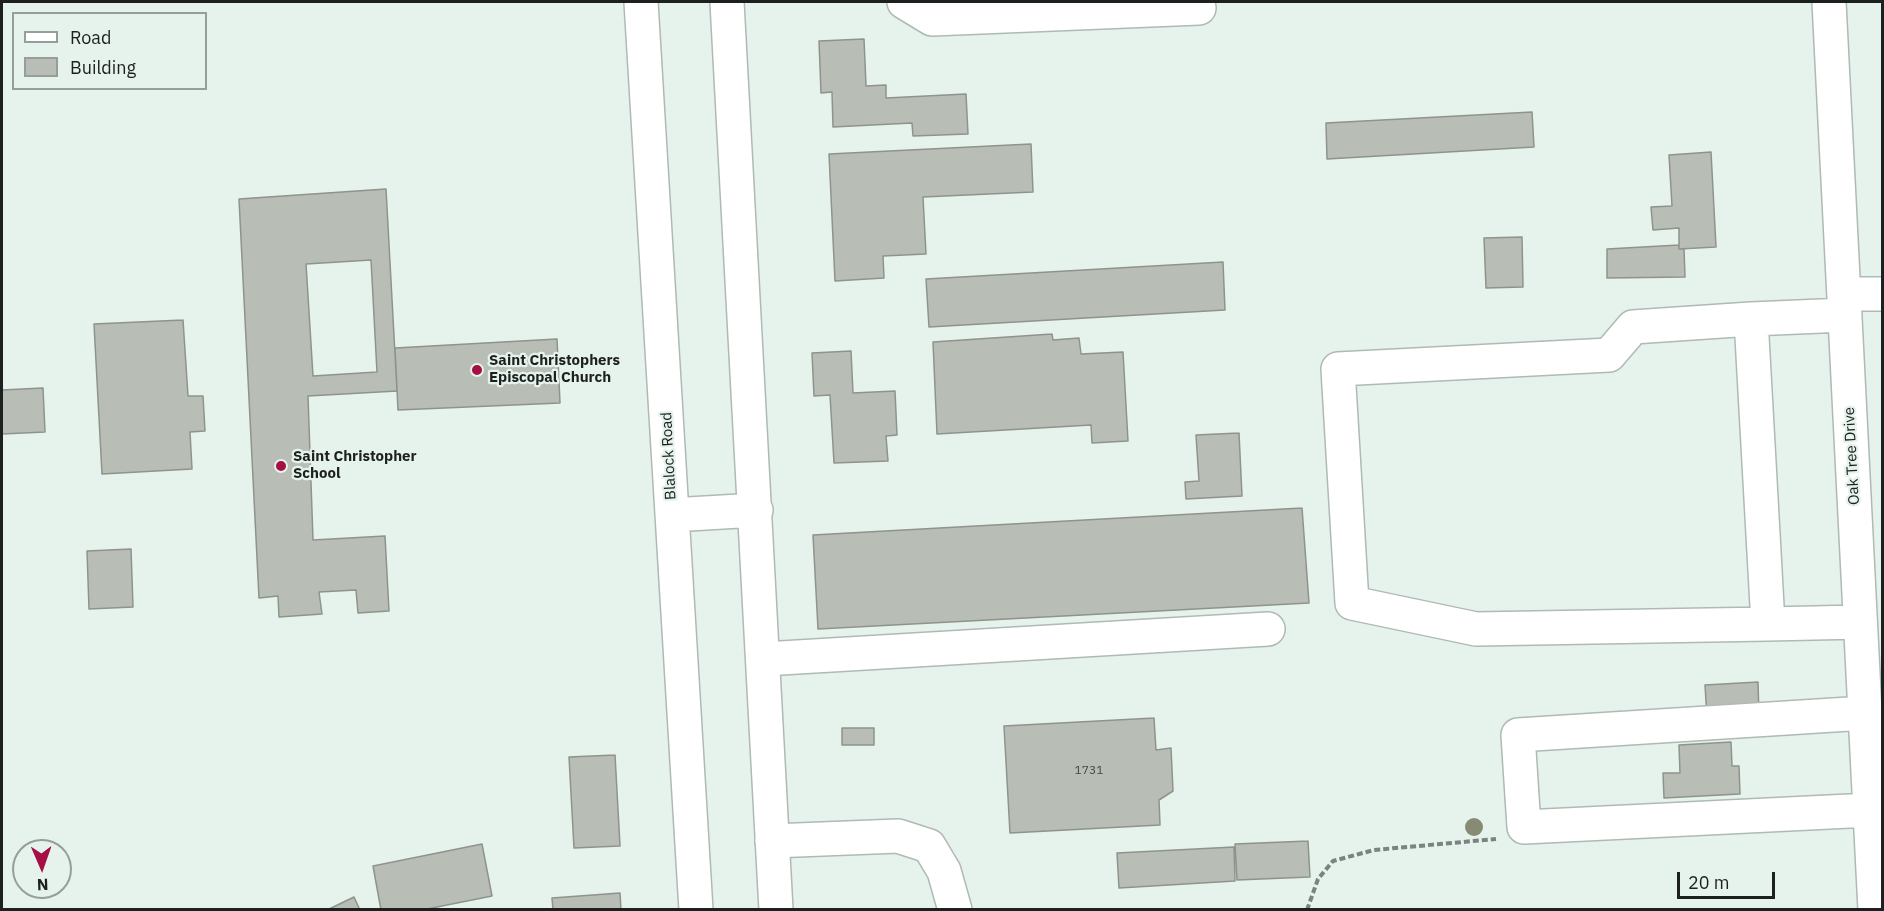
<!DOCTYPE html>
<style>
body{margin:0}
#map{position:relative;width:1884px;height:911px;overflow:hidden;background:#e6f2ec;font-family:"IBM Plex Sans",sans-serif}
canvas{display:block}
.frame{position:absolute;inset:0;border:3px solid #1c201e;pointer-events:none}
.legend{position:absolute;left:12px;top:12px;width:195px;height:78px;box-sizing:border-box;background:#e6f2ec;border:2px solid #959e9a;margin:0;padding:8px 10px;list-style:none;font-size:18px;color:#1c201e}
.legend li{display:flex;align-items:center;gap:12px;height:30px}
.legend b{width:30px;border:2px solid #959e9a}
.north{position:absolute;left:12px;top:839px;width:60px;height:60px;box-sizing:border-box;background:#e6f2ec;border:2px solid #959e9a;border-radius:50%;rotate:178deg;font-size:16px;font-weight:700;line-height:24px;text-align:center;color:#1c201e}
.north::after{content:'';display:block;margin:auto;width:21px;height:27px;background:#a60f45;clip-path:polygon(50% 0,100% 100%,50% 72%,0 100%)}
.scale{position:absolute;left:1677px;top:872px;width:98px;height:27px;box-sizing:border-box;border:3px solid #1c201e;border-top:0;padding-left:8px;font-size:18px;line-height:21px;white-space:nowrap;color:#1c201e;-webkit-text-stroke:4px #e6f2ec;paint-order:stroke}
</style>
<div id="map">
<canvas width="1884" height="911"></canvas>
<div class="frame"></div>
<ul class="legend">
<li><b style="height:8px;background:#fff"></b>Road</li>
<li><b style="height:16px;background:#b8beb5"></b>Building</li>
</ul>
<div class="north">N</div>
<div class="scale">20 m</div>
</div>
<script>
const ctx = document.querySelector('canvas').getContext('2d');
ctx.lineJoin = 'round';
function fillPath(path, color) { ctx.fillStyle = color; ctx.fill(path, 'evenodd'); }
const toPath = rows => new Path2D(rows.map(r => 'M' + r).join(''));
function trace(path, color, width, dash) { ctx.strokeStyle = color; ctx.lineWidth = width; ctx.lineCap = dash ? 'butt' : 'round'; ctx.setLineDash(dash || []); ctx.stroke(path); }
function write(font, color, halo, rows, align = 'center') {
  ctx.font = font + ' "IBM Plex Sans",sans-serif'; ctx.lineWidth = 4.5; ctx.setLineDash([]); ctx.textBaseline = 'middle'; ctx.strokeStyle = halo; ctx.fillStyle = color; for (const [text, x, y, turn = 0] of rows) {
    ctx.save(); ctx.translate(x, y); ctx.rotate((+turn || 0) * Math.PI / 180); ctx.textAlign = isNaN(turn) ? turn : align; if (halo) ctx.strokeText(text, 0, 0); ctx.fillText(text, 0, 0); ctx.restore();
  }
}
const building = toPath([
 [864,39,866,86,886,85,886,98,966,94,968,134,913,136,912,123,833,127,832,92,821,93,819,41,864,39],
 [1532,112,1534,147,1327,159,1326,123,1532,112],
 [1031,144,1033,192,923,197,926,254,883,256,884,278,835,281,829,154,1031,144],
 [1711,152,1716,247,1679,249,1679,228,1653,230,1651,207,1672,206,1669,155,1711,152],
 [386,189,397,391,308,396,313,540,385,536,389,611,358,613,356,590,319,592,322,614,279,617,278,596,259,598,239,199,386,189],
 [371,260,377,372,313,376,306,264,371,260],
 [1522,237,1523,287,1486,288,1484,238,1522,237],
 [1679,245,1679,249,1684,249,1685,277,1607,278,1607,249,1679,245],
 [1223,262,1225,310,929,327,926,279,1223,262],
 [183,320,188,396,203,396,205,431,190,432,192,469,102,474,94,324,183,320],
 [1052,334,1053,340,1079,338,1081,354,1123,352,1128,441,1092,443,1091,425,937,434,933,342,1052,334],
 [557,339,560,403,398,410,395,348,557,339],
 [851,351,853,393,895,391,897,435,886,436,888,461,834,463,830,395,814,396,812,353,851,351],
 [43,388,45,432,2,434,2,390,43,388],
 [1239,433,1242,496,1186,499,1185,482,1199,481,1196,435,1239,433],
 [1302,508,1309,603,818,629,813,535,1302,508],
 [131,549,133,607,89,609,87,551,131,549],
 [1758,682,1759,716,1707,718,1705,685,1758,682],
 [1154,718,1156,750,1171,748,1173,791,1159,800,1160,825,1010,833,1004,726,1154,718],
 [842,728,874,728,874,745,842,745,842,728],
 [1731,742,1732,766,1739,766,1740,794,1664,798,1663,773,1680,773,1679,745,1731,742],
 [615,755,620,846,574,848,569,757,615,755],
 [1308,841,1310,877,1237,880,1235,844,1308,841],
 [482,844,492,896,422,910,381,910,373,866,482,844],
 [1234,847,1235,881,1119,888,1117,853,1234,847],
 [620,893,621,910,553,910,552,898,620,893],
 [354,897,360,910,327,910,354,897]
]);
const path = toPath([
 [1307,910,1318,879,1333,861,1374,850,1496,839]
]);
const minor = toPath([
 [904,2,932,19,1199,8],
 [1829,2,1875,910],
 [1844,294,1882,294],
 [1845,315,1751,319,1768,624,1860,622],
 [1751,319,1633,327,1609,355,1338,369,1352,603,1476,629,1768,624],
 [764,659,1268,629],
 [1865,713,1518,735,1524,827,1870,810],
 [772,841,898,836,929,846,944,871,955,910]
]);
const major = toPath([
 [641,2,696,910],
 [727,2,776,910],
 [672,515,756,510]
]);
const trees = [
 [1474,827]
];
const markers = [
 [477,370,6,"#a60f45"],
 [281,466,6,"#a60f45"]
];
const numberNames = [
 ["1731",1089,771]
];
const poiNames = [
 ["Saint Christophers",489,361],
 ["Episcopal Church",489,378],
 ["Saint Christopher",293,457],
 ["School",293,474]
];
const streetNames = [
 ["Blalock Road",669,456,-93],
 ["Oak Tree Drive",1852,456,-93]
];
fillPath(building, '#b8beb5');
trace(building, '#8e948b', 1.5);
trace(minor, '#afbab4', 36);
trace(major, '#afbab4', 36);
trace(path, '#7b837f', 4, [6, 3]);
trace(minor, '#fff', 33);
trace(major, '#fff', 33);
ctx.fillStyle = '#888b73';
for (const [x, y] of trees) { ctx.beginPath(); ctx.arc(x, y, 9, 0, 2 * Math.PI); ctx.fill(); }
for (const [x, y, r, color] of markers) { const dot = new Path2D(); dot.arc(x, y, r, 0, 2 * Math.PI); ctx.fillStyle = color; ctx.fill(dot); trace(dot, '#e6f2ec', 2); }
write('12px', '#434844', null, numberNames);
write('bold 15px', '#1c201e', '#e6f2ec', poiNames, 'left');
write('15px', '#1c201e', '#e6f2ec', streetNames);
</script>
